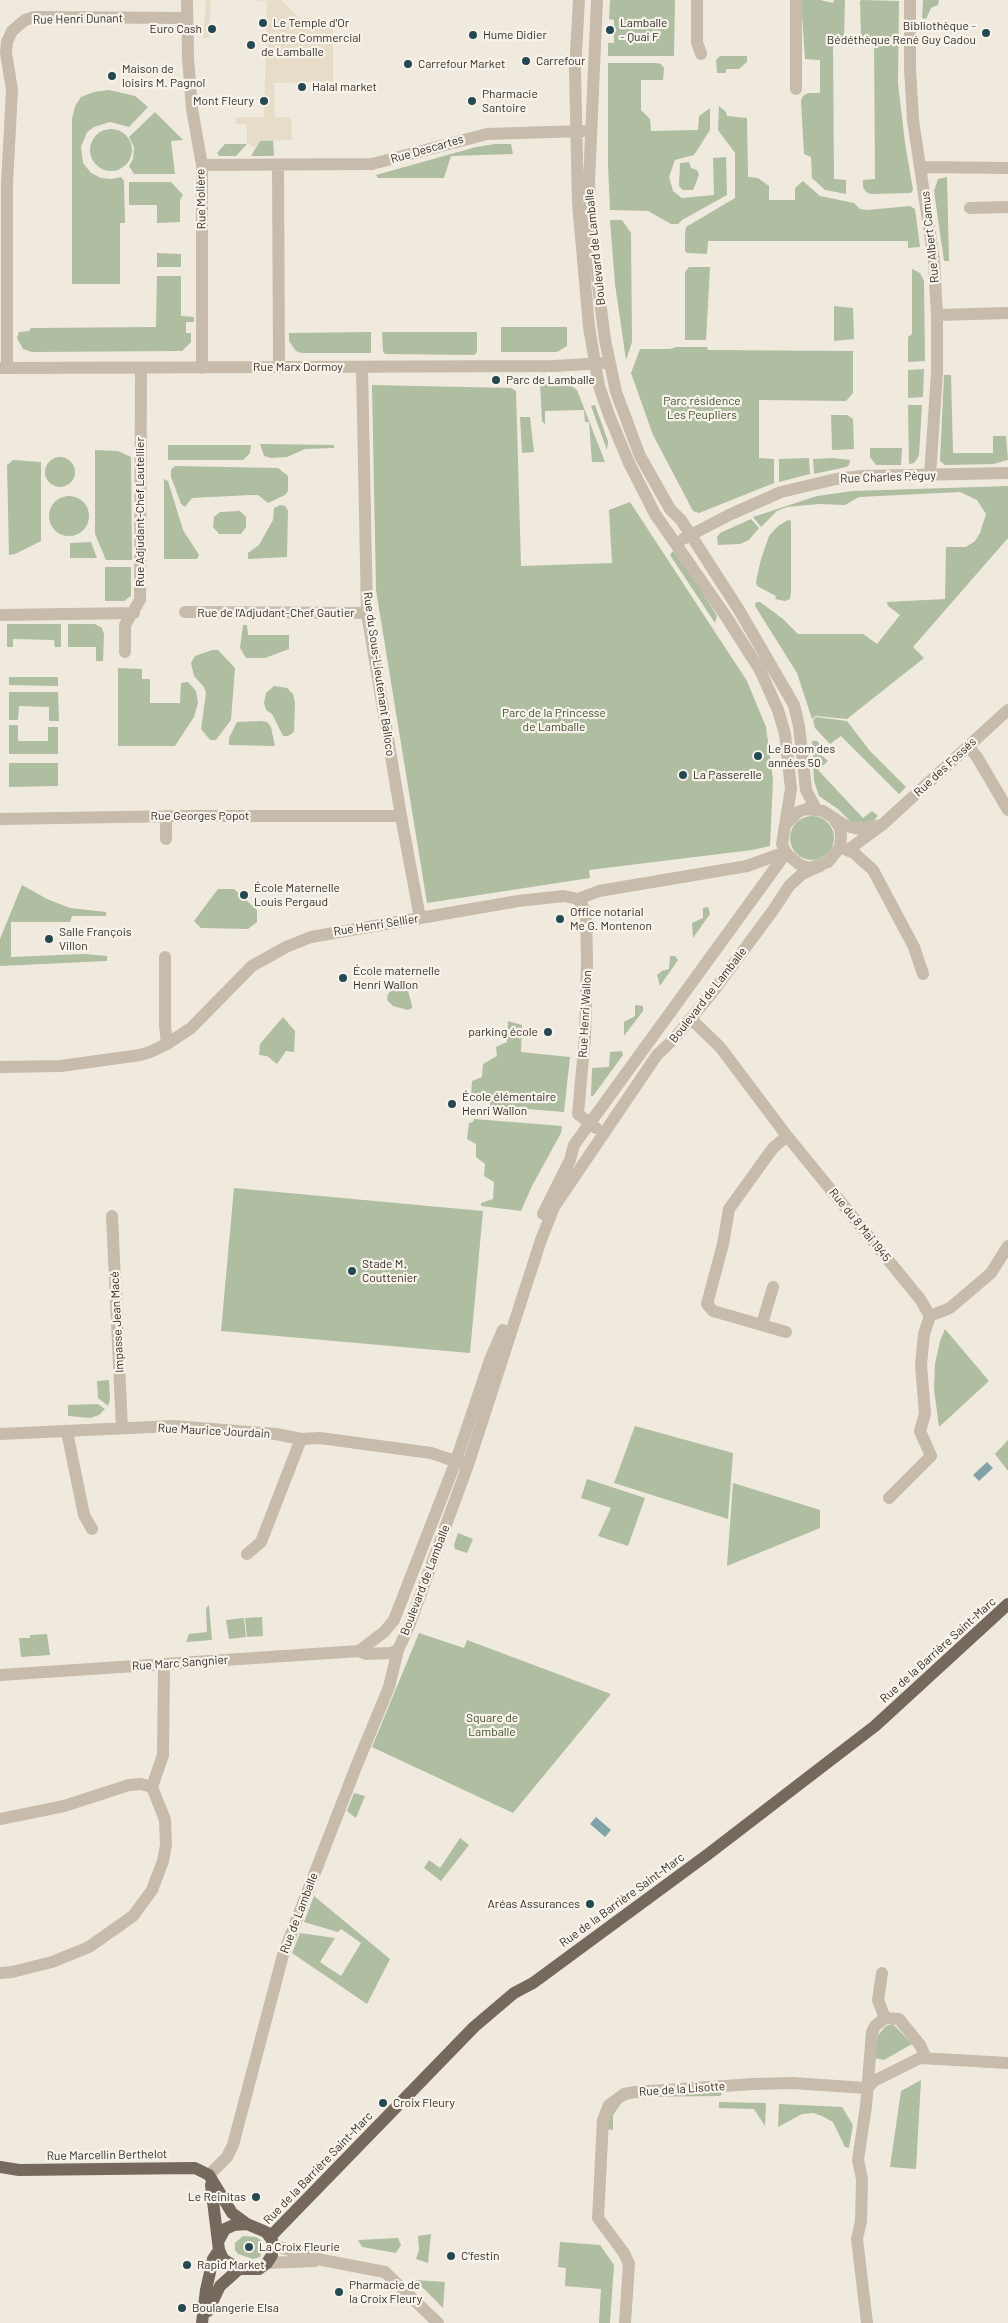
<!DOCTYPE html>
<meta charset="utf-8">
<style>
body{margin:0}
canvas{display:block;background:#f0eade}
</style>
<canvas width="1008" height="2323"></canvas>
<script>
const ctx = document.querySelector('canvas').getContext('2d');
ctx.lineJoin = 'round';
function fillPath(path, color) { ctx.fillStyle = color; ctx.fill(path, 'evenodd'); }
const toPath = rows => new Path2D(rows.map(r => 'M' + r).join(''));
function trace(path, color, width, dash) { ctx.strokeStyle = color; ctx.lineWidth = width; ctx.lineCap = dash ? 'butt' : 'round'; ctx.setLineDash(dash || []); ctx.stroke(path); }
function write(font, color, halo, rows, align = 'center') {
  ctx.font = font + ' Barlow,sans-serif'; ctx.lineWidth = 4.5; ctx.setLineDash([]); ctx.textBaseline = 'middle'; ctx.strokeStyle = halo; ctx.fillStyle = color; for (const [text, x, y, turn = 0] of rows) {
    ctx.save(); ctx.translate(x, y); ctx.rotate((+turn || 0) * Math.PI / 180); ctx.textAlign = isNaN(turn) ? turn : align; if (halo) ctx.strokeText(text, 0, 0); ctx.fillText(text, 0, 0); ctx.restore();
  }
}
const green = toPath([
 [610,0,675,0,674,56,608,56,608,43,614,43,614,20,609,19],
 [801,0,820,0,833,3,834,0,845,0,844,38,833,38,834,179,846,180,846,194,825,190,812,178,811,157,804,154,801,101,803,96,808,93,820,93,820,60,805,59],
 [862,0,899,1,898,83,905,143,913,190,911,193,871,194,866,192,863,187,863,180,875,179,874,39,861,38,860,1],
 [923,0,939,0,938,5,931,8,926,19,922,18],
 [720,56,747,56,747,62,739,69,726,69,726,73,717,73,716,60],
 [608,63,656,63,661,64,664,68,663,80,641,80,641,110,650,119,651,131,698,130,699,116,710,108,710,130,694,155,675,160,669,177,673,191,682,198,714,195,713,158,726,157,727,195,682,220,678,224,671,224,648,211,610,210,608,165],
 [109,90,135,96,148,107,129,127,110,122,94,127,87,132,81,147,83,163,91,173,101,178,111,179,121,177,124,181,125,223,120,223,120,284,72,284,72,119,75,106,81,97,94,92],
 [719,106,726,112,727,116,747,118,748,177,758,178,769,186,769,200,795,200,795,188,803,181,820,196,854,203,860,209,867,210,910,206,915,209,920,247,908,248,908,241,708,241,707,254,687,253,685,251,685,234,686,227,735,198,735,153,718,130],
 [155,112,183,140,171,141,175,174,134,174,129,166,133,159,134,147,129,137],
 '90 150a21 21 0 1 1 42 0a21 21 0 1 1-42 0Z',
 [273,140,274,156,251,156,260,141],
 [225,144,247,144,236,156,219,156,217,153],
 [495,144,511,144,513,154,451,156,444,178,378,178,376,175,476,147],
 [689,162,691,168,697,170,699,175,693,190,683,190,679,186,680,163],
 [947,177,949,261,944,261,934,191,938,179],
 [129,182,171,182,183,195,180,200,180,222,157,223,157,205,129,205],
 [610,220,622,220,631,233,632,342,626,360,615,284],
 [157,253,181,254,181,267,157,267],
 [689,267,710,267,706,340,685,340,685,272],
 [912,269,920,273,924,281,925,361,908,362,908,337,912,334],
 [157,276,181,276,181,316,194,317,194,322,186,322,186,333,191,333,191,342,182,351,32,352,23,349,17,338,19,332,29,331,31,328,156,327],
 [834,306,853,308,854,339,834,341],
 [501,327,567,327,567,346,557,352,501,352],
 [371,332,371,353,301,353,296,351,289,341,289,333],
 [382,332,477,332,477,352,474,355,385,354,383,351],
 [676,347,707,347,708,350,853,351,853,393,846,401,759,400,759,458,774,459,774,483,699,513,693,511,653,435,631,373,640,349,670,349],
 [924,369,923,397,908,398,908,370],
 [944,375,951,375,953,453,993,453,993,436,1006,436,1008,460,993,464,945,465,940,461],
 [540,382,570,385,577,390,605,462,592,462,589,422,585,422,584,410,545,411,545,424,542,421],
 [372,385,511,388,516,391,521,566,612,563,609,510,630,502,747,681,766,727,773,780,770,846,752,850,589,870,590,878,427,903,376,590],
 [595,405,608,441,607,450,591,406],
 [908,405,922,405,919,456,914,463,909,464],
 [831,415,847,415,853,419,854,449,832,450],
 [520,417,530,417,534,452,522,453],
 [260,444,334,445,334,448,305,449,287,457,271,458,264,456],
 [168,445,251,445,250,453,243,460,168,460],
 [870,448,902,448,901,465,876,465,870,457],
 [95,450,118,451,131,457,132,560,106,560,95,534],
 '45 472a15 15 0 1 1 30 0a15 15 0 1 1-30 0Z',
 [809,458,810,474,779,482,779,459],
 [833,458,850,460,849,465,846,467,814,474,813,459],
 [13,460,41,462,41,541,15,554,9,555,7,465],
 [175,466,278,468,288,476,288,491,285,495,268,503,258,495,251,495,192,498,185,507,181,504,171,477,171,470],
 [164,479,168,481,183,530,199,555,197,559,164,559],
 [1008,486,1008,538,913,647,924,658,847,719,816,716,812,719,797,673,755,606,756,602,760,602,783,619,798,634,863,634,877,644,900,615,888,606,887,602,945,599,946,547,966,547,975,541,980,533,986,514,977,500,960,492,859,497,845,505,819,504,787,507,777,511,761,527,753,517,817,496,853,491],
 '49 516a20 20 0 1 1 40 0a20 20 0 1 1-40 0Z',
 [280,505,285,506,288,511,287,557,248,559,248,553,259,545,273,520,274,508],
 [240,511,246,517,246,527,241,534,219,534,213,527,214,517,220,512],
 [751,519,759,528,749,540,740,544,718,545,717,537,720,533],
 [788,520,791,521,791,592,790,599,785,601,775,599,776,596,757,586,756,582,761,559,769,536,778,526],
 [91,542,97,558,70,558,70,543],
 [673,551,690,572,717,616,715,623,670,555],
 [105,567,131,567,131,596,124,601,105,601],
 [7,624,61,624,61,647,55,647,54,640,13,639,13,647,7,647],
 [68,624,95,624,102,628,104,634,103,661,96,661,96,647,68,647],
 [243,625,247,625,248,635,289,635,289,649,265,658,246,658,240,648],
 [212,650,218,650,235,668,231,720,216,740,210,740,201,729,206,693,204,687,194,676,191,663,195,656],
 [118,668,142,669,142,679,150,679,150,703,180,703,181,683,188,682,196,691,198,703,194,717,175,746,118,746],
 [9,677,58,677,58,686,9,685],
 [274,686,287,688,293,694,295,703,294,732,288,736,283,736,272,714,266,710,264,703,266,693],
 [9,692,58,692,59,721,49,721,49,707,19,706,18,720,9,720],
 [816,717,847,721,870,751,906,787,899,794,841,736,830,744,815,728,813,720],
 [261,721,267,722,271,727,275,746,229,745,229,738,237,722],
 [9,725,18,725,18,741,48,741,48,727,58,727,58,754,9,754],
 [812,741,817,741,823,748,819,753,828,761,818,770,863,818,872,811,878,816,873,821,858,823,851,822,838,809,819,796,814,781],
 [9,763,58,763,58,786,9,787],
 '790 838a22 22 0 1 1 44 0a22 22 0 1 1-44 0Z',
 [22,885,47,899,70,908,106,912,106,916,72,916,70,922,11,922,11,957,84,954,107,956,107,961,0,966,0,939],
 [218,889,234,889,257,910,257,922,248,929,201,928,194,921],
 [708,907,710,914,693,938,692,923,703,918,703,908],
 [670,956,675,956,678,960,660,986,657,975,662,971,669,969],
 [403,988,408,991,412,1005,412,1008,408,1010,393,1006,387,1000,388,994,392,989],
 [635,1005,643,1006,643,1011,624,1036,624,1022,635,1016],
 [283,1017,295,1031,294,1052,286,1051,277,1064,267,1056,259,1055,260,1044],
 [508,1021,522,1025,521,1052,570,1057,564,1112,490,1106,490,1100,471,1097,472,1081,482,1077,483,1064,497,1056,496,1047,507,1042],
 [622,1051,623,1055,593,1096,591,1096,592,1068,609,1067,610,1052],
 [474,1119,562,1126,561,1133,532,1186,521,1211,481,1206,481,1203,493,1199,494,1182,484,1176,485,1164,476,1157,476,1144,467,1139,469,1123,473,1122],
 [234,1188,483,1211,470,1353,221,1331],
 [945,1329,989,1381,939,1427,934,1389,935,1364,940,1341],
 [109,1380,110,1399,108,1406,98,1398,97,1381],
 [98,1404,105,1409,99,1415,90,1418,68,1416,68,1405],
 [635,1426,733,1453,728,1519,614,1483],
 [1008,1440,1008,1471,995,1454],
 [587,1479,645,1498,628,1546,598,1536,611,1508,581,1498],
 [733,1483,820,1510,820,1528,727,1566],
 [458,1533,473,1539,467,1553,455,1549,454,1545],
 [209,1605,212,1640,186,1642,189,1634,207,1632,206,1608],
 [262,1617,263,1636,247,1637,245,1618],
 [244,1618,246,1637,229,1639,226,1620],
 [419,1633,464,1648,467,1640,611,1694,513,1813,372,1747],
 [47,1634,50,1655,21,1657,19,1638,30,1638,30,1635],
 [354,1793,365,1796,356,1818,347,1811],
 [460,1838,469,1845,441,1881,424,1868,429,1860,440,1868],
 [314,1896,390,1959,367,2004,292,1953,300,1933,335,1938,320,1962,341,1976,361,1943,341,1929,338,1932,304,1922],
 [893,2024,912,2044,884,2060,874,2058,878,2035,886,2026],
 [921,2080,916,2169,890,2167,901,2091],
 [719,2090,722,2094,720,2096,637,2097,629,2099,622,2102,613,2115,613,2130,606,2129,614,2107,625,2098,637,2096],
 [719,2102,766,2103,765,2126,754,2109,719,2108],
 [779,2104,842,2107,853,2125,849,2148,845,2147,833,2122,822,2116,813,2113,802,2114,778,2127],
 [431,2234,428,2263,416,2259,419,2250,418,2236],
 [243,2236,256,2237,262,2241,263,2248,260,2257,253,2259,238,2254,235,2250,235,2243],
 [398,2238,401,2245,396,2253,362,2247,358,2240],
 [560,2242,600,2245,614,2265,610,2323,599,2323,601,2289,565,2286,566,2268,558,2267],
 [415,2280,445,2282,443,2308]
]);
const plaza = toPath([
 [206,0,211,0,209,38,203,38],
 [250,0,281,0,299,18,326,18,333,26,333,82,274,83,275,117,291,117,292,140,260,141,255,147,247,144,247,124,236,124,235,117,264,117,267,1]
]);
const water = toPath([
 [987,1462,993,1468,979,1481,973,1475],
 [596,1817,611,1830,605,1837,590,1824]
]);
const minor = toPath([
 [187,0,188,58,192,109,202,165,202,368],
 [579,0,575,70,578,203,589,327,599,386,609,415,629,463,655,514,727,618,760,670,778,710,785,734,791,789,785,825],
 [597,0,589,182,592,239,605,340,616,392,640,456,670,509,681,520,739,610,794,705,799,726,806,790,816,809],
 [697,0,697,42,701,54],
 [796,0,796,89],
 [910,0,910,69,913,120,934,261,937,315,937,373,930,475],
 [202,165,372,164,487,134,583,131],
 [278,165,279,367],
 [921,167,1008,168],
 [970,208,1008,207],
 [937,315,1008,313],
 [362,367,367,613,401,816,420,918],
 [0,368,554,366,604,363],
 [7,368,7,184,12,90,6,53,7,42,12,31,25,20,34,17,186,18],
 [683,539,729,515,781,492,836,479,862,476,1008,473],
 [185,612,367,613],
 [0,615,134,613],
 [125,652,125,625,140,600,141,369],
 [968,746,977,757,1008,810],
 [166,816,166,839],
 [0,819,180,816,401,816],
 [834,819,840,828,841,837,840,847,828,862,810,868,800,865,786,853,782,844,785,825,798,812,806,809,823,811,846,826,859,829,882,825],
 [842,848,854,853,873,870,914,947,923,974],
 [848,850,882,825,1008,710],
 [578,899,586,912,587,961,585,1037,578,1114,596,1128],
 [165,957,165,1026,167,1044],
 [691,1019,720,1047,787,1136,920,1299,930,1316],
 [0,1067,61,1066,140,1055,150,1052,167,1044,191,1028,252,966,286,947,311,937,518,901,564,896,578,899,599,891,747,866,783,853],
 [543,1214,570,1160,574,1145,786,853],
 [112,1216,122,1428],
 [762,1324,773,1287],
 [786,1332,713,1311,707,1304,723,1244,729,1209,773,1148,787,1136],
 [67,1432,84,1515,92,1529],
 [0,1434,173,1426,276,1434,301,1439,320,1438,431,1453,464,1464],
 [889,1498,931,1456,920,1431,925,1414,921,1365,924,1334,930,1316,950,1308,991,1273,1008,1246],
 [247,1554,261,1542,301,1439],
 [359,1651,384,1632,394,1620,456,1461,490,1360,503,1330],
 [359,1651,366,1654,391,1653,398,1650],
 [0,1675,359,1651],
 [0,1819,64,1806,129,1785,141,1784,152,1787],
 [0,1973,12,1972,52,1962,89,1947,133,1916,152,1890,163,1861,166,1845,165,1820,152,1787,163,1755,164,1664],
 [882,1973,878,2000,885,2018],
 [867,2088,874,2081,920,2058,1008,2063],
 [209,2175,227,2157,233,2145,283,1955,356,1767,389,1687,398,1650,409,1626,468,1465,541,1240,554,1207,657,1055,674,1039,712,993,774,909,789,886,802,874,820,866],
 [273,2245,322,2260,385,2272,438,2323],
 [267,2263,315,2261],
 [625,2323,629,2264,624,2253,598,2218,603,2120,609,2105,624,2094,635,2092,753,2084,792,2083,867,2088],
 [867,2323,857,2239,861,2221,862,2179,858,2160,866,2106,872,2032,875,2026,885,2018,899,2019,920,2045,926,2058]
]);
const major = toPath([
 [0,2167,19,2170,195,2168,209,2175,232,2213,247,2224],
 [211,2185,218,2242],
 [247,2224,266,2232,272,2240,272,2255,267,2263,259,2269,239,2269,223,2259,219,2250,218,2242,225,2229,234,2225,247,2224],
 [270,2237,474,2027,514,1993,533,1983,707,1855,875,1726,1008,1604],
 [208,2311,220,2286,239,2269],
 [202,2323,206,2290,213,2259,219,2250]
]);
const markers = [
 [263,23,5,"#244952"],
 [212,29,5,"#244952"],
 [610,30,5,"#244952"],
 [986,33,5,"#244952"],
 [473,35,5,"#244952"],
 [251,45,5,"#244952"],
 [526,61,5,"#244952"],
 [408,64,5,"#244952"],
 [112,76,5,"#244952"],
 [302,87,5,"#244952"],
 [264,101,5,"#244952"],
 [472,101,5,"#244952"],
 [496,380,5,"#244952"],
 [758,756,5,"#244952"],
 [683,775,5,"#244952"],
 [244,895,5,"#244952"],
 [560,919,5,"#244952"],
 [49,939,5,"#244952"],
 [343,978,5,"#244952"],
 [548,1032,5,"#244952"],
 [452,1104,5,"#244952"],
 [352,1271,5,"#244952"],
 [590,1904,5,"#244952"],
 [383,2103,5,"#244952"],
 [256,2197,5,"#244952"],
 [249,2247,5,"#244952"],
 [451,2256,5,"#244952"],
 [187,2265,5,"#244952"],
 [339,2292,5,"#244952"],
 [182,2308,5,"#244952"]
];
const streetNames = [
 ["Rue Henri Dunant",78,19,-1],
 ["Rue Descartes",427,149,-16],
 ["Rue Molière",201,199,-91],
 ["Rue Albert Camus",930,237,-96],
 ["Boulevard de Lamballe",595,247,-96],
 ["Rue Marx Dormoy",298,367],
 ["Rue Charles Péguy",888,477,-2],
 ["Rue Adjudant-Chef Lautellier",140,512,-90],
 ["Rue de l'Adjudant-Chef Gautier",276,613],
 ["Rue du Sous-Lieutenant Balloco",379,674,82],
 ["Rue des Fossés",945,767,-43],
 ["Rue Georges Popot",200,816],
 ["Rue Henri Sellier",376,925,-9],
 ["Boulevard de Lamballe",708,995,-52],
 ["Rue Henri Wallon",585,1014,-87],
 ["Rue du 8 Mai 1945",860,1225,51],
 ["Impasse Jean Macé",117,1322,-93],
 ["Rue Maurice Jourdain",214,1431,3],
 ["Boulevard de Lamballe",425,1580,-69],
 ["Rue de la Barrière Saint-Marc",938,1650,-42],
 ["Rue Marc Sangnier",180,1663,-4],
 ["Rue de la Barrière Saint-Marc",622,1900,-36],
 ["Rue de Lamballe",299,1913,-69],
 ["Rue de la Lisotte",682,2089,-4],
 ["Rue Marcellin Berthelot",107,2155,-1],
 ["Rue de la Barrière Saint-Marc",318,2168,-46]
];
const poiNames = [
 ["Le Temple d'Or",273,23],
 ["Lamballe",620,23],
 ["- Quai F",620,37],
 ["Bibliothèque -",976,26,"right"],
 ["Bédéthèque René Guy Cadou",976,40,"right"],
 ["Euro Cash",202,29,"right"],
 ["Hume Didier",483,35],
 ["Centre Commercial",261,38],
 ["de Lamballe",261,52],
 ["Carrefour",536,61],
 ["Carrefour Market",418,64],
 ["Maison de",122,69],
 ["loisirs M. Pagnol",122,83],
 ["Halal market",312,87],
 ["Pharmacie",482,94],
 ["Santoire",482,108],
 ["Mont Fleury",254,101,"right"],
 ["Parc de Lamballe",506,380],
 ["Le Boom des",768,749],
 ["années 50",768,763],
 ["La Passerelle",693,775],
 ["École Maternelle",254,888],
 ["Louis Pergaud",254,902],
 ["Office notarial",570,912],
 ["Me G. Montenon",570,926],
 ["Salle François",59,932],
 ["Villon",59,946],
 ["École maternelle",353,971],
 ["Henri Wallon",353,985],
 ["parking école",538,1032,"right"],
 ["École élémentaire",462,1097],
 ["Henri Wallon",462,1111],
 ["Stade M.",362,1264],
 ["Couttenier",362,1278],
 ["Aréas Assurances",580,1904,"right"],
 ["Croix Fleury",393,2103],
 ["Le Reinitas",246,2197,"right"],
 ["La Croix Fleurie",259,2247],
 ["C'festin",461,2256],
 ["Rapid Market",197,2265],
 ["Pharmacie de",349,2285],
 ["la Croix Fleury",349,2299],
 ["Boulangerie Elsa",192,2308]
];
const parkNames = [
 ["Parc résidence",702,401],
 ["Les Peupliers",702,415],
 ["Parc de la Princesse",554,713],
 ["de Lamballe",554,727],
 ["Square de",492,1718],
 ["Lamballe",492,1732]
];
fillPath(green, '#afbda0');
fillPath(plaza, '#e6dcc7');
fillPath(water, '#80a3aa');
trace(minor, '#c7bbab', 12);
trace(major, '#75685c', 12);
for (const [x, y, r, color] of markers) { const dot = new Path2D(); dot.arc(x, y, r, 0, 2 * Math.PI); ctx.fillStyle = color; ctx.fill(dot); trace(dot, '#f8f3ea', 2); }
write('12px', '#352f2a', '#f8f3ea', streetNames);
write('12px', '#352f2a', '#f8f3ea', poiNames, 'left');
write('12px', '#415130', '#f8f3ea', parkNames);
</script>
